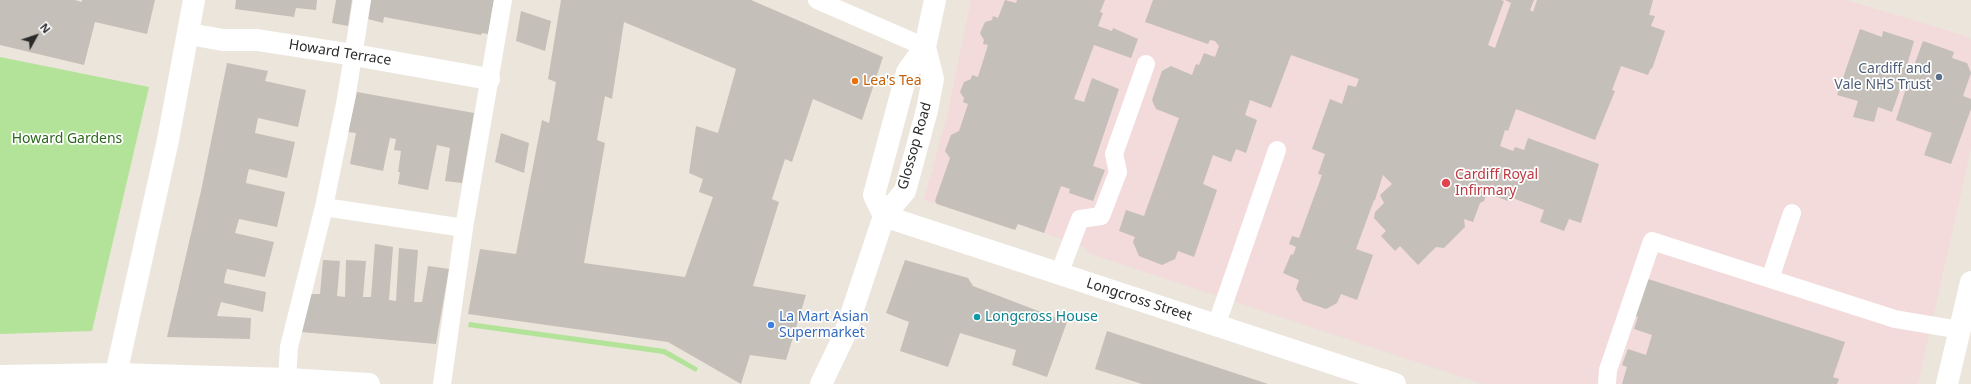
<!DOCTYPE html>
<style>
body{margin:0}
#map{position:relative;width:1971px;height:384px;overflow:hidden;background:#ece5dc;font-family:"Noto Sans",sans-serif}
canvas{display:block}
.north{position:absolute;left:16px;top:16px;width:40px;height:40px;-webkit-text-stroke:3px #fff;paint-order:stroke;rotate:50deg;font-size:11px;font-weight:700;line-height:16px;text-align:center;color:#2a2a2a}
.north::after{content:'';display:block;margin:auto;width:14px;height:18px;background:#2a2a2a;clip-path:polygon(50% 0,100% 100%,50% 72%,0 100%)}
</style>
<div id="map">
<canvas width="1971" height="384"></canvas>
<div class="north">N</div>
</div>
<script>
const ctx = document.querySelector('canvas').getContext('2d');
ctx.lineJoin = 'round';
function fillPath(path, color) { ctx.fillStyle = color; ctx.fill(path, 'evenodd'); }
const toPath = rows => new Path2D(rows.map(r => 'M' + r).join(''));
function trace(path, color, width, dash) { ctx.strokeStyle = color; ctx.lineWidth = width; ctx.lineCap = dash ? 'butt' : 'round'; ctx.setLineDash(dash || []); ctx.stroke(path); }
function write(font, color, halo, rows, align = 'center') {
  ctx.font = font + ' "Noto Sans",sans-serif'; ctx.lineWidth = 3.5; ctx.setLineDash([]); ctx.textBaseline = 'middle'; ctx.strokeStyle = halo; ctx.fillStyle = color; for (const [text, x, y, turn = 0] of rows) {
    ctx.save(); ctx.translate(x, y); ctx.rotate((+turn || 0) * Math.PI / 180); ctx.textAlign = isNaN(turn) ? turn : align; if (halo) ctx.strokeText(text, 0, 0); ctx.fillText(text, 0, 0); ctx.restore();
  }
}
const medical = toPath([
 [971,0,1846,0,1969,37,1971,40,1971,149,1918,384,1483,384,1091,254,1084,247,1018,224,1015,230,924,200,947,116]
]);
const green = toPath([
 [0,57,149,87,92,331,0,334],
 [469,322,665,349,698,368,696,372,663,354,468,327]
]);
const building = toPath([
 [0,0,75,0,82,2,82,0,155,0,147,34,95,22,84,65,0,45],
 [236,0,317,0,316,10,296,8,294,17,235,9],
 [336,0,352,0,348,26,332,23],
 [370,0,494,0,488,34,482,33,481,35,384,17,383,23,368,19],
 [561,0,751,0,883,57,862,120,813,99,792,162,785,159,772,199,779,202,753,286,806,295,786,360,750,355,741,384,668,342,468,314,480,249,516,254,542,120,549,123,556,82,548,79],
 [624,22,736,69,718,133,696,126,689,173,703,179,699,192,713,197,685,277,584,263,605,143,597,140,605,96,612,99],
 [1005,0,1016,3,1017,0,1105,0,1100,12,1103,13,1098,26,1112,31,1113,28,1138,39,1131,58,1094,45,1074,99,1084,102,1092,78,1119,89,1093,166,1105,170,1093,201,1069,193,1070,189,1061,186,1044,233,1018,224,1015,230,937,204,935,201,950,158,945,151,951,135,959,131,968,104,963,102,964,98,960,92,964,82,971,79,972,75,978,77,988,45,983,44,984,40,980,33,985,22,992,20,993,16,998,18],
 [1153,0,1501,0,1504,1,1488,45,1495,48,1511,3,1505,0,1534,0,1530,10,1533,12,1537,0,1653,0,1649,15,1655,16,1651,26,1665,31,1652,69,1651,68,1648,75,1621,66,1612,90,1615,91,1595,140,1516,109,1508,131,1505,130,1500,146,1513,151,1515,147,1524,150,1528,138,1599,164,1581,223,1569,219,1564,231,1540,222,1544,210,1510,197,1508,201,1485,192,1486,195,1484,201,1480,203,1473,222,1464,219,1465,227,1444,248,1436,247,1418,265,1400,246,1395,251,1381,236,1386,231,1374,218,1375,212,1384,203,1380,195,1392,184,1383,175,1375,200,1374,200,1356,249,1373,255,1357,300,1341,294,1337,303,1326,309,1303,301,1296,289,1299,280,1283,273,1291,254,1293,255,1296,247,1289,244,1292,236,1299,238,1322,175,1318,174,1325,154,1312,149,1330,99,1342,104,1348,85,1356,87,1359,79,1291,55,1271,108,1250,100,1245,115,1257,120,1246,153,1236,149,1231,162,1213,155,1203,184,1217,190,1194,257,1178,251,1175,259,1162,265,1139,256,1133,242,1135,237,1119,231,1126,210,1144,216,1179,118,1156,109,1152,100,1162,71,1171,66,1192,75,1196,64,1199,65,1204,53,1215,57,1219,46,1215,41,1210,40,1208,44,1145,22],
 [521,11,551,21,545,51,516,41],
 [1860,29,1882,37,1883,31,1914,41,1905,72,1911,74,1923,41,1954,52,1952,58,1967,63,1971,73,1963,96,1971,99,1971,109,1951,164,1924,155,1932,133,1896,120,1907,85,1902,84,1892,112,1878,107,1874,122,1853,117,1858,101,1837,95],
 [227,63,268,71,265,81,306,90,298,127,258,118,255,133,295,142,287,178,249,169,247,177,246,183,285,192,277,227,239,219,235,233,274,242,265,277,227,269,225,276,224,283,266,292,263,312,221,302,217,316,251,318,250,339,167,337,201,191],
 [357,92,474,113,462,183,445,181,450,148,437,145,428,190,398,184,400,172,398,172,401,151,394,150,396,139,390,138,383,171,350,164,356,133,348,132],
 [501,133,529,143,524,173,495,162],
 [375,244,393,247,389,300,396,301,399,248,418,250,414,302,422,302,428,266,449,269,436,344,301,332,310,294,320,294,323,260,340,261,337,296,345,297,346,260,366,261,363,297,371,297],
 [905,260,968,278,973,286,1067,322,1047,377,1012,365,1016,350,960,333,948,367,900,351,909,322,886,313],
 [1648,279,1845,342,1833,377,1839,379,1837,384,1622,384,1627,367,1622,365,1628,349,1646,355,1652,335,1634,329,1638,317,1635,316],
 [1107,331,1268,384,1142,384,1095,369]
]);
const service = toPath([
 [817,0,925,47],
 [324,207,464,228],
 [1059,274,1080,219,1101,216,1118,172,1114,154,1146,64],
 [1770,279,1792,213],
 [1216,326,1277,150],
 [287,379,289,347,324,207,346,99,362,0],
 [442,384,464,228,503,0],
 [1607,384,1608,370,1652,241,1895,319,1960,330]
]);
const minor = toPath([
 [189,34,223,40,257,40,354,55,489,79],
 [884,216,1395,384],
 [884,216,874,195,907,72,925,47,935,0],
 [116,374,168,140,194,0],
 [0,376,116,374,287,379,369,384],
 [821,384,844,336,884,216,905,191,927,110,933,79,925,47],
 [1947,384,1971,282]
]);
const markers = [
 [1939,77,4,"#5c6f8a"],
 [855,81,4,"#e8710a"],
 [1446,183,5,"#e0444e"],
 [977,317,4,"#0f9aa8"],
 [771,325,4,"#3f7fe0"]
];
const streetNames = [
 ["Howard Terrace",340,53,9],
 ["Glossop Road",915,146,-74],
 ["Longcross Street",1139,300,18]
];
const serviceNames = [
 ["Cardiff and",1931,69],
 ["Vale NHS Trust",1931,85]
];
const foodNames = [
 ["Lea's Tea",863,81]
];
const parkNames = [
 ["Howard Gardens",67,139]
];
const healthNames = [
 ["Cardiff Royal",1455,175],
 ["Infirmary",1455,191]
];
const shopNames = [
 ["La Mart Asian",779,317],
 ["Supermarket",779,333]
];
const cultureNames = [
 ["Longcross House",985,317]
];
fillPath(medical, '#f3dadb');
fillPath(green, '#b3e399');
fillPath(building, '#c4bfb8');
trace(service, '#fff', 18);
trace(minor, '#fff', 22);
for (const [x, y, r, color] of markers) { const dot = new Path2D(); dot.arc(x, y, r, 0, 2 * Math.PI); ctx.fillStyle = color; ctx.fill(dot); trace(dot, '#fff', 1.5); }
write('14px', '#2a2a2a', '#fff', streetNames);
write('14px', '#4e5e75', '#fff', serviceNames, 'right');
write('14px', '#c56008', '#fff', foodNames, 'left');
write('14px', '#2b671a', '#fff', parkNames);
write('14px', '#be3a42', '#fff', healthNames, 'left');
write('14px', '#366cbe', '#fff', shopNames, 'left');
write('14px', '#0d838f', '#fff', cultureNames, 'left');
</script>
